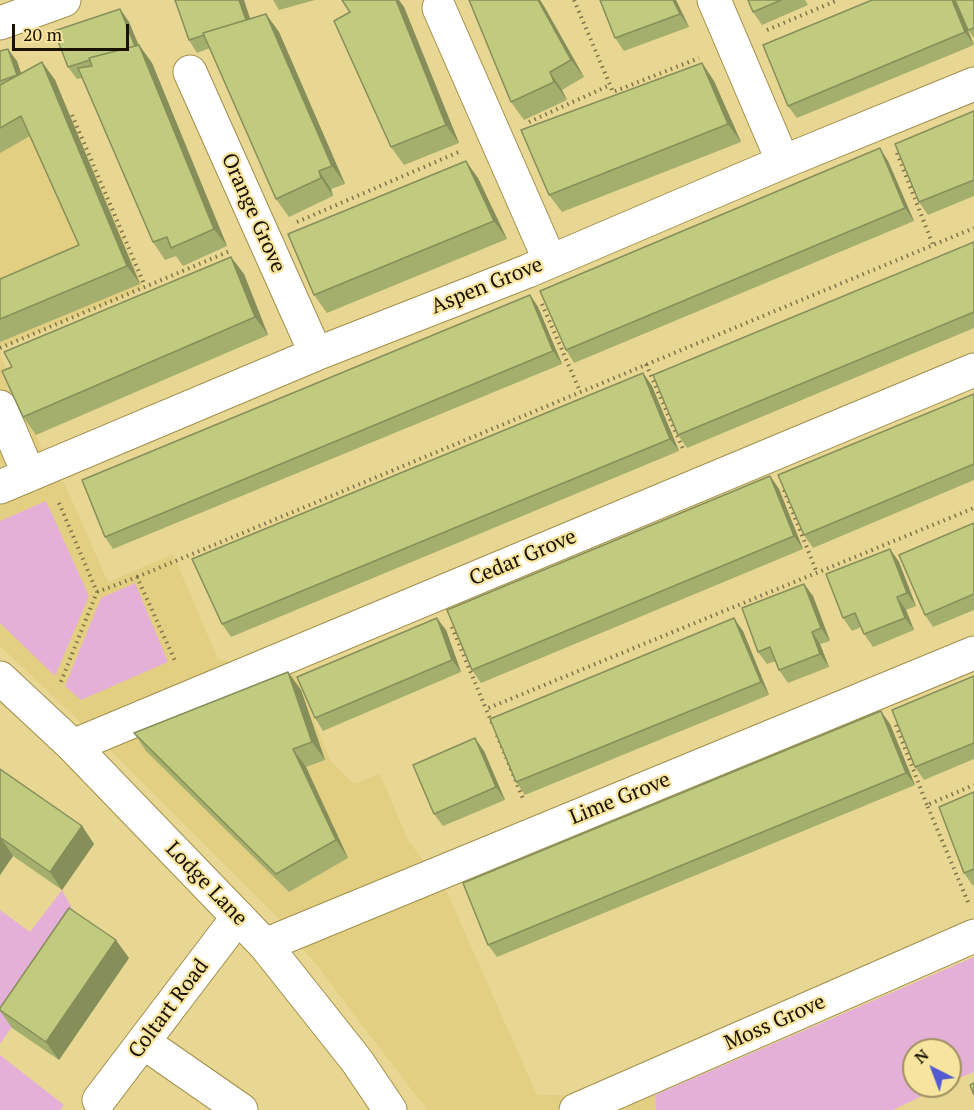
<!DOCTYPE html>
<style>
body{margin:0}
#map{position:relative;width:974px;height:1110px;overflow:hidden;background:#e8d793;font-family:"PT Serif",serif}
canvas{display:block}
.north{position:absolute;left:902px;top:1038px;width:60px;height:60px;box-sizing:border-box;background:#f6e49f;border:2px solid #9e905f;border-radius:50%;rotate:318deg;font-size:16px;font-weight:700;line-height:24px;text-align:center;color:#191200}
.north::after{content:'';display:block;margin:auto;width:21px;height:27px;background:#515ad1;clip-path:polygon(50% 0,100% 100%,50% 72%,0 100%)}
.scale{position:absolute;left:12px;top:24px;width:117px;height:27px;box-sizing:border-box;border:3px solid #191200;border-top:0;padding-left:8px;font-size:18px;line-height:21px;white-space:nowrap;color:#191200;-webkit-text-stroke:4px #f6e49f;paint-order:stroke}
</style>
<div id="map">
<canvas width="974" height="1110"></canvas>
<div class="north">N</div>
<div class="scale">20 m</div>
</div>
<script>
const ctx = document.querySelector('canvas').getContext('2d');
ctx.lineJoin = 'round';
function fillPath(path, color) { ctx.fillStyle = color; ctx.fill(path, 'evenodd'); }
const toPath = rows => new Path2D(rows.map(r => 'M' + r).join(''));
function trace(path, color, width, dash) { ctx.strokeStyle = color; ctx.lineWidth = width; ctx.lineCap = dash ? 'butt' : 'round'; ctx.setLineDash(dash || []); ctx.stroke(path); }
function write(font, color, halo, rows, align = 'center') {
  ctx.font = font + ' "PT Serif",serif'; ctx.lineWidth = 4.5; ctx.setLineDash([]); ctx.textBaseline = 'middle'; ctx.strokeStyle = halo; ctx.fillStyle = color; for (const [text, x, y, turn = 0] of rows) {
    ctx.save(); ctx.translate(x, y); ctx.rotate((+turn || 0) * Math.PI / 180); ctx.textAlign = isNaN(turn) ? turn : align; if (halo) ctx.strokeText(text, 0, 0); ctx.fillText(text, 0, 0); ctx.restore();
  }
}
const built = toPath([
 [55,80,144,288,0,348,0,109],
 [0,354,43,451,0,467],
 [0,470,64,482,108,582,173,554,218,659,296,674,330,760,354,784,380,774,408,840,447,892,537,1095,655,1095,656,1110,427,1110,318,967,274,914,122,762,0,646]
]);
const green = toPath([
 [46,501,89,596,55,676,0,623,0,521],
 [135,583,168,662,81,700,65,686,101,598],
 [62,890,82,926,0,1044,0,910,30,932],
 [974,957,974,1072,950,1082,950,1050,914,1050,914,1086,943,1086,893,1110,656,1110,655,1095],
 [0,1055,64,1105,60,1110,0,1110]
]);
const path = toPath([
 [574,0,613,92,699,58],
 [767,30,838,0],
 [72,115,145,286],
 [529,122,610,85],
 [897,153,933,245],
 [297,222,461,151],
 [542,304,580,391],
 [0,348,230,251],
 [646,364,684,451],
 [784,490,817,573],
 [59,503,97,592,60,684],
 [137,577,974,228],
 [97,592,137,577,176,663],
 [452,627,486,709],
 [492,723,486,709,974,508],
 [896,725,927,805],
 [497,735,524,801],
 [968,902,927,805,974,785]
]);
const minor = toPath([
 [714,0,783,162],
 [439,8,550,261],
 [0,23,64,0],
 [190,72,316,354],
 [0,407,29,475],
 [0,487,316,354,528,271,783,162,974,84],
 [73,746,974,370],
 [265,945,974,653],
 [143,1042,241,1110],
 [99,1100,238,917],
 [576,1110,974,936]
]);
const major = toPath([
 [0,678,73,746,265,945,357,1061,390,1110]
]);
const wall = toPath([
 [273,0,315,0,279,10],
 [469,0,540,0,545,8,584,77,562,90,567,100,524,120,511,102],
 [676,0,689,27,624,51,615,38],
 [748,0,805,0,808,5,762,25,753,12],
 [955,0,974,45,797,118,788,106],
 [974,0,974,38,968,30],
 [404,7,459,143,404,165,391,147],
 [120,9,129,22,139,45,152,63,227,246,183,266,176,256,165,260,153,242,82,78,77,79,68,67],
 [250,18,279,32,345,184,331,189,333,196,289,217,276,199,210,48,197,53,189,40],
 [0,51,17,61,21,73,42,62,55,80,140,284,0,342,0,279,79,245,30,136,0,153],
 [702,63,714,81,741,142,562,212,549,195],
 [974,111,974,196,928,215,919,202],
 [888,161,914,221,574,363,566,350],
 [478,178,507,239,327,313,314,295],
 [974,242,974,328,687,448,678,435],
 [244,274,268,335,36,435,23,417],
 [530,295,538,307,562,364,113,549,105,537],
 [643,373,652,386,679,451,231,637,222,624],
 [974,394,974,480,813,548,804,535],
 [770,476,779,489,803,549,481,683,472,670],
 [974,523,974,610,933,627,925,615],
 [890,549,899,562,916,606,906,610,914,630,873,647,864,634,861,627,852,631,843,618],
 [804,584,813,596,830,641,820,644,829,667,788,683,779,670,776,661,767,664,758,652],
 [446,630,461,672,323,731,315,718],
 [743,631,769,695,525,795,516,782],
 [288,672,301,690,325,760,306,767,348,858,289,892,146,751,134,733],
 [974,676,974,759,924,780,915,767],
 [890,724,915,785,497,957,488,945],
 [484,751,505,800,443,826,434,814],
 [0,769,82,826,94,844,62,890,13,856,0,875],
 [974,792,974,885,973,886,964,873],
 [129,958,59,1060,12,1028,0,1011,0,1008]
]);
const shadedWall = toPath([
 [239,0,244,0,255,33,246,21],
 [396,0,399,0,404,7,459,143,446,125],
 [538,0,540,0,545,8,584,77,571,60],
 [673,0,676,0,689,27,680,14],
 [952,0,955,0,974,45,965,32],
 [120,9,129,22,144,60,136,47],
 [266,14,279,32,345,184,332,166],
 [139,45,152,63,227,246,214,229],
 [8,49,17,61,26,88,17,75],
 [42,62,55,80,140,284,127,266],
 [702,63,714,81,741,142,728,124],
 [550,72,562,90,567,100,554,82],
 [880,148,888,161,914,221,905,208],
 [466,161,478,178,507,239,494,221],
 [319,171,331,189,333,196,321,178],
 [231,257,244,274,268,335,255,317],
 [530,295,538,307,562,364,553,351],
 [643,373,652,386,679,451,670,439],
 [770,476,779,489,803,549,794,536],
 [890,549,899,562,916,606,907,593],
 [804,584,813,596,830,641,821,628],
 [897,597,906,610,914,630,905,618],
 [437,618,446,630,461,672,452,660],
 [734,618,743,631,769,695,761,682],
 [812,632,820,644,829,667,820,654],
 [288,672,301,690,325,760,312,742],
 [881,711,890,724,915,785,906,773],
 [475,738,484,751,505,800,496,787],
 [293,749,306,767,348,858,336,840],
 [82,826,94,844,62,890,50,872],
 [1,838,13,856,0,875,0,839],
 [116,940,129,958,59,1060,46,1042]
]);
const building = toPath([
 [175,0,239,0,246,20,203,33,204,35,189,40,175,0],
 [342,0,396,0,446,125,391,147,334,21,350,12,342,0],
 [469,0,538,0,571,60,550,72,554,82,511,102,469,0],
 [600,0,673,0,680,14,615,38,600,0],
 [748,0,781,0,753,12,748,0],
 [872,0,952,0,965,32,788,106,763,45,872,0],
 [955,0,974,0,974,28,968,30,955,0],
 [120,9,135,46,89,58,90,60,68,67,54,31,120,9],
 [266,14,332,166,319,171,321,178,276,199,203,33,266,14],
 [139,45,214,229,171,248,167,237,153,242,78,68,92,66,89,58,139,45],
 [8,49,17,75,0,81,0,51,8,49],
 [42,62,127,266,0,319,0,279,79,245,21,116,0,128,0,85,42,62],
 [702,63,728,124,549,195,521,130,702,63],
 [974,111,974,180,919,202,895,144,974,111],
 [880,148,905,208,566,350,540,291,880,148],
 [466,161,494,221,314,295,288,234,466,161],
 [974,242,974,312,678,435,653,375,974,242],
 [231,257,255,317,23,417,2,371,12,367,4,352,231,257],
 [530,295,553,351,105,537,82,480,530,295],
 [643,373,670,439,222,624,192,559,643,373],
 [974,394,974,464,804,535,778,475,974,394],
 [770,476,794,536,472,670,447,610,770,476],
 [974,523,974,594,925,615,899,555,974,523],
 [890,549,907,593,897,597,905,618,864,634,855,613,843,618,826,574,890,549],
 [804,584,821,628,812,632,820,654,779,670,770,647,758,652,742,608,804,584],
 [437,618,452,660,315,718,297,677,437,618],
 [734,618,761,682,516,782,490,719,734,618],
 [288,672,312,742,293,749,336,840,276,874,134,733,288,672],
 [974,676,974,743,915,767,892,710,974,676],
 [881,711,906,773,488,945,463,883,881,711],
 [475,738,496,787,434,814,413,765,475,738],
 [0,769,82,826,50,872,1,838,0,839,0,769],
 [974,792,974,869,964,873,939,807,974,792],
 [69,908,116,940,46,1042,0,1010,0,1008,69,908],
 [974,1083,974,1095,970,1085,974,1083]
]);
const streetNames = [
 ["Orange Grove",253,213,66],
 ["Aspen Grove",487,286,-22],
 ["Cedar Grove",523,558,-23],
 ["Lime Grove",620,799,-22],
 ["Lodge Lane",206,884,46],
 ["Coltart Road",169,1009,-53],
 ["Moss Grove",775,1023,-24]
];
fillPath(built, '#e3cf82');
fillPath(green, '#e5b0d8');
trace(minor, '#a08f4c', 35);
trace(major, '#a08f4c', 35);
trace(path, '#7f7348', 4, [1.5, 4.5]);
trace(minor, '#fff', 33);
trace(major, '#fff', 33);
fillPath(wall, '#a5af6d');
fillPath(shadedWall, '#868e59');
fillPath(building, '#c0cb7f');
trace(building, '#868e59', 1.5);
write('21px', '#191200', '#f6e49f', streetNames);
</script>
